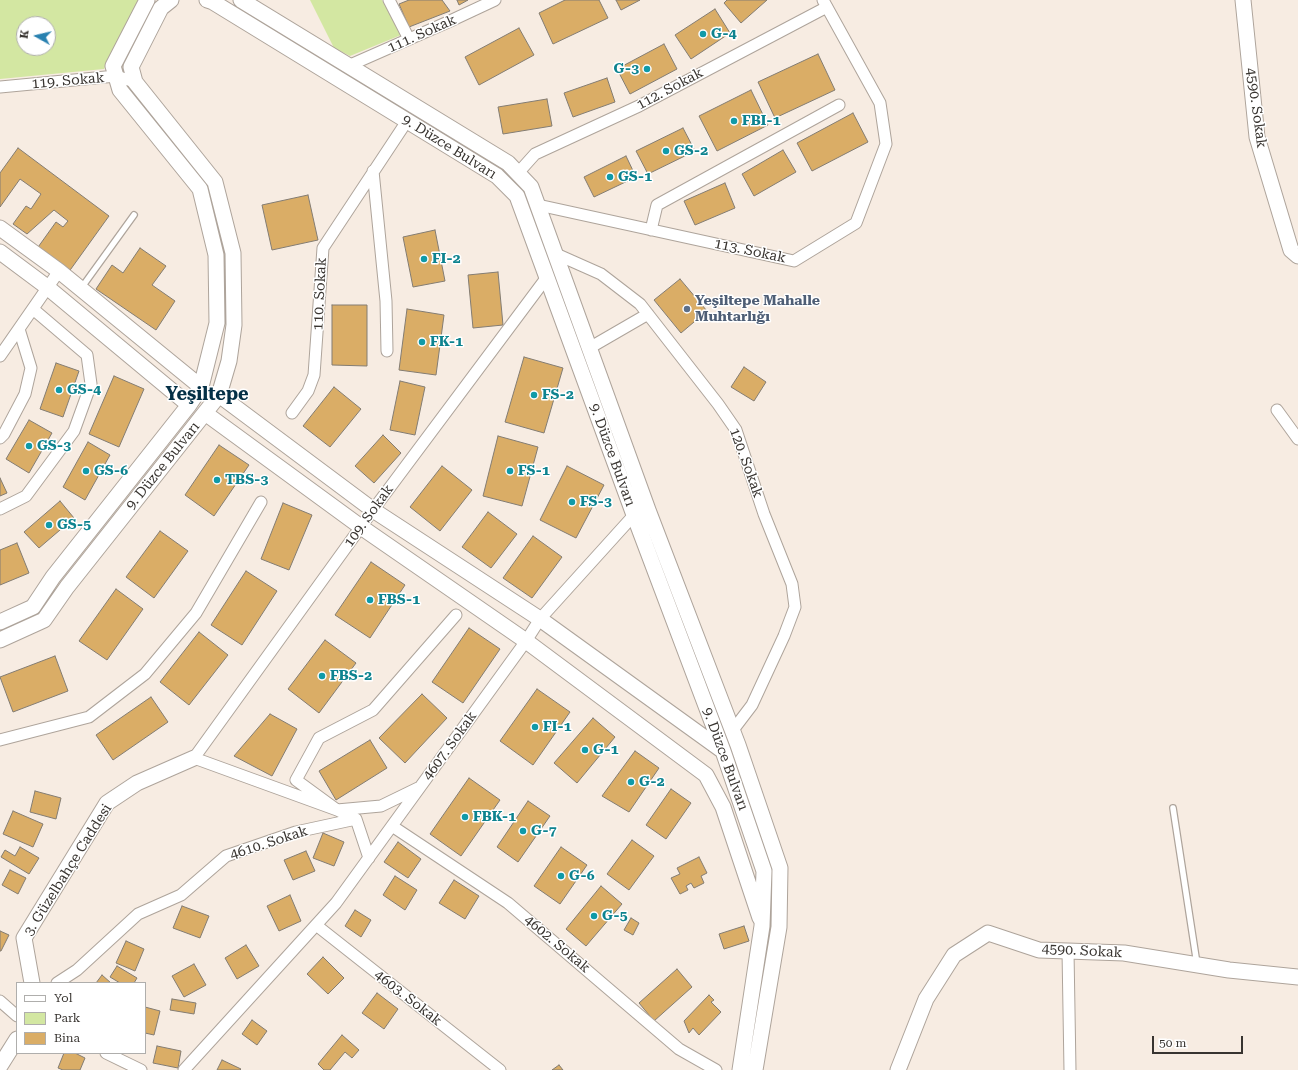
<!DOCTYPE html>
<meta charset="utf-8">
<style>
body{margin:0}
#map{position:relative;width:1298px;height:1070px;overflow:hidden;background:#f7ece2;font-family:"Roboto Serif",serif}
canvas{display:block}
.legend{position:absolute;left:16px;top:982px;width:130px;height:72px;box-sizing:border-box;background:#fff;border:1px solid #afaeac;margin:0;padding:5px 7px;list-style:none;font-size:12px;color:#383430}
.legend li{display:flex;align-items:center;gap:8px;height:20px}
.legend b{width:20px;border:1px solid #afaeac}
.north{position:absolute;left:16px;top:16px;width:40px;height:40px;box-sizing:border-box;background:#fff;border:1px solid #afaeac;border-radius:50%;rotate:278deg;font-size:11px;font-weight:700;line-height:16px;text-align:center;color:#383430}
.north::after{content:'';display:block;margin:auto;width:14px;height:18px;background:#2981b0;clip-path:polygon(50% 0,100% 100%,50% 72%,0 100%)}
.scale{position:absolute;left:1152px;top:1036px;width:91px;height:18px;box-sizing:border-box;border:2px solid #383430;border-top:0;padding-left:5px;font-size:12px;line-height:14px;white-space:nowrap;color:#383430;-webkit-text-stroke:3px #fff;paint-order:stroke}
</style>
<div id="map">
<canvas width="1298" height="1070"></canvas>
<ul class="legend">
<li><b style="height:5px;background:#fff"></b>Yol</li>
<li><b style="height:11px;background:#d3e7a2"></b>Park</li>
<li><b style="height:11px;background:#daad66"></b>Bina</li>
</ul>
<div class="north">K</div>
<div class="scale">50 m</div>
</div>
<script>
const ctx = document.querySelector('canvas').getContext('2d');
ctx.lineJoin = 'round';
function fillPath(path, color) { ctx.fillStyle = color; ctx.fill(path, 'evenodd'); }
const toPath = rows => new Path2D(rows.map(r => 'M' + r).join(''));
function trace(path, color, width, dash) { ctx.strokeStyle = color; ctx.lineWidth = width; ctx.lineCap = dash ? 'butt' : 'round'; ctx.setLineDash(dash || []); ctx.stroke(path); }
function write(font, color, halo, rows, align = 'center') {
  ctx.font = font + ' "Roboto Serif",serif'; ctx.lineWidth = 3; ctx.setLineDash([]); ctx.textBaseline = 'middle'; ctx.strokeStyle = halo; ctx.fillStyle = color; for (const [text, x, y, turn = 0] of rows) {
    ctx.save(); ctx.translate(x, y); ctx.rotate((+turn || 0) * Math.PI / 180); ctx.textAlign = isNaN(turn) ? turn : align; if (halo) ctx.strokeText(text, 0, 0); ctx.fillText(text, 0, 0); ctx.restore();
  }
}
const green = toPath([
 [0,0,140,0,121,33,104,69,0,79],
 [24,24,48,24,48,48,24,48],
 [310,0,382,0,401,35,350,56,334,48]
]);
const building = toPath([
 [409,0,442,0,450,11,409,27,399,4,409,0],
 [457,0,468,0,459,5,457,0],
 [565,0,599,0,608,18,553,44,539,13,565,0],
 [616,0,640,0,621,10,616,0],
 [727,0,767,0,741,23,724,3,727,0],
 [715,9,730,33,691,59,675,35,715,9],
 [519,28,534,55,479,85,465,57,519,28],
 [664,44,677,69,630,94,617,69,664,44],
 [818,54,835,90,775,118,758,82,818,54],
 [607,78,615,102,573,117,564,93,607,78],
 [751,90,768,125,717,151,699,116,751,90],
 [547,99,552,126,503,134,498,107,547,99],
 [853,113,868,142,812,171,797,143,853,113],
 [683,128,695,151,648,174,636,151,683,128],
 [18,148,109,216,68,273,36,250,56,222,63,227,68,221,54,210,27,234,13,224,26,206,31,209,41,194,20,179,0,207,0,173,18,148],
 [783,150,796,172,754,196,742,174,783,150],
 [626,156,636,177,594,197,584,177,626,156],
 [725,183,735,208,695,225,684,201,725,183],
 [308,195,318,240,272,250,262,205,308,195],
 [435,230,445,281,413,287,403,237,435,230],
 [140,248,166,266,152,285,175,301,156,330,96,289,112,265,123,273,140,248],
 [498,272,503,325,473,328,468,275,498,272],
 [680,279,707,311,681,333,654,300,680,279],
 [332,305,367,305,367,366,332,365,332,305],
 [407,309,444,315,436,375,399,370,407,309],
 [524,357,563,368,544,433,505,422,524,357],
 [56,363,79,371,63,417,40,409,56,363],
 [744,367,766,382,754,401,731,387,744,367],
 [114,376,144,389,119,447,89,434,114,376],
 [400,381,425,387,415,435,390,430,400,381],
 [334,387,361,409,330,447,303,426,334,387],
 [29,420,52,433,29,473,6,459,29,420],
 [383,435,401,453,374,483,355,466,383,435],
 [498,436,538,447,522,506,483,496,498,436],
 [88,442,110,455,85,500,63,487,88,442],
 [219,445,249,465,214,516,185,495,219,445],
 [442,466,472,490,440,531,410,507,442,466],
 [567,466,604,485,576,538,540,520,567,466],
 [0,478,7,493,0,496,0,478],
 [60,501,74,518,39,548,24,532,60,501],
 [283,503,312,515,289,570,261,559,283,503],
 [488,512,517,534,491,568,462,547,488,512],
 [160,531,188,551,154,598,126,577,160,531],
 [533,536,562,557,532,598,503,578,533,536],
 [17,543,29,573,0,585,0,550,17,543],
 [371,562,405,585,370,638,335,615,371,562],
 [246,571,277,591,242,645,211,625,246,571],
 [116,589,143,609,107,660,79,641,116,589],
 [469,628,500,649,463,703,432,682,469,628],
 [199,632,228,655,189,705,160,682,199,632],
 [325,640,356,663,319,713,288,689,325,640],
 [55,656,68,691,13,712,0,677,55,656],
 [537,689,570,712,533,765,500,741,537,689],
 [422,694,447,718,405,763,379,738,422,694],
 [151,697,168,722,113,760,96,735,151,697],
 [270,714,297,729,272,776,234,756,270,714],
 [593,718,615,737,577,783,554,763,593,718],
 [370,740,387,768,336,800,319,771,370,740],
 [635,751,659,768,629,812,602,796,635,751],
 [469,778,500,800,461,856,430,834,469,778],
 [671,789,691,803,666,839,646,825,671,789],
 [35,791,61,798,56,819,30,812,35,791],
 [528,801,550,816,518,862,497,847,528,801],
 [13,811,43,824,33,847,3,834,13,811],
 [323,833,344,842,334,866,313,858,323,833],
 [632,840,654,856,629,890,607,874,632,840],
 [398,842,421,859,408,878,384,862,398,842],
 [20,847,39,858,29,874,1,857,5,850,15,856,20,847],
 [561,847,587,865,560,904,534,886,561,847],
 [306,851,315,871,293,880,284,860,306,851],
 [699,857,707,873,701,876,704,883,694,888,691,883,686,886,688,890,680,894,671,878,680,874,677,868,699,857],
 [10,870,26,878,18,894,2,885,10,870],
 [395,876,417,890,405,910,383,895,395,876],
 [454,880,479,896,465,919,439,903,454,880],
 [601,886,622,904,586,946,566,929,601,886],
 [290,895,301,921,279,931,267,906,290,895],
 [182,906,209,916,200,938,173,928,182,906],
 [355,910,371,920,361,937,345,926,355,910],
 [631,918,639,923,633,935,624,930,631,918],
 [744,926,749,941,724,949,719,934,744,926],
 [0,931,9,935,1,951,0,951,0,931],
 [126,941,144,949,135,971,116,963,126,941],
 [246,945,259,966,237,979,225,958,246,945],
 [323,957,344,978,328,994,307,974,323,957],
 [194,964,206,985,184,997,172,976,194,964],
 [117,966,137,978,134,983,120,983,110,977,117,966],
 [677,969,692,987,654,1021,639,1003,677,969],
 [102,975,111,983,96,983,102,975],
 [377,993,398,1009,384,1029,362,1013,377,993],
 [709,995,714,1000,711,1002,721,1012,699,1035,693,1028,689,1033,684,1021,709,995],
 [172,999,196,1003,194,1014,170,1010,172,999],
 [145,1007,160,1011,154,1035,145,1033,145,1007],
 [252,1020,267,1031,257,1045,242,1034,252,1020],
 [342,1035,359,1050,352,1058,345,1052,330,1070,324,1070,318,1064,342,1035],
 [157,1046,181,1051,178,1068,153,1063,157,1046],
 [64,1053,75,1053,85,1058,80,1070,63,1070,58,1068,64,1053],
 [222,1060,241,1069,240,1070,217,1070,222,1060],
 [559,1065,563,1070,552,1070,559,1065]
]);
const lane = toPath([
 [82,287,134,215],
 [1173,808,1197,964]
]);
const street = toPath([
 [389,0,409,39],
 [348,66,448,22,495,0],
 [0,87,116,76,135,82],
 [373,171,386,301,387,351],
 [518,173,535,154,639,106,827,7],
 [538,205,794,261,856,223,886,144,880,103,823,0],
 [651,230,657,205,839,105],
 [556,254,601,274,640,304,718,404,736,430,764,514,792,584,795,607,784,636,752,705,733,730],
 [591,347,648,314],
 [0,356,59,271],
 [1277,410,1298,439],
 [292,413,308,391,314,375,323,248,407,121],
 [0,438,4,434,25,394,31,368,19,329],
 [0,509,26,496,74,431,91,384,87,355,33,309],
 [0,740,89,717,145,674,196,613,261,502],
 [418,788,381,806,337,810,296,780,319,738,373,710,456,615],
 [392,826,508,903,679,1049,716,1070],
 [369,858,356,819,337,810,194,758,373,510,547,277],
 [316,925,500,1070],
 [1068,951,1070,1070],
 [57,983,77,970,138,914,181,895,226,856,296,832,356,819],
 [0,1001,17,1016],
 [106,1053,141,1070],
 [184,1070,336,903,526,641,540,619,634,515]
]);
const secondary = toPath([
 [207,0,213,2,497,176,517,196,634,515,723,751,764,871,762,926,740,1070],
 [241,0,508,163,531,187,648,510,738,745,780,868,779,927,755,1070],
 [1243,0,1257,137,1291,250,1298,256],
 [0,228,59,271,201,387],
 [0,252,47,287,189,405],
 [219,395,373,510,540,619,723,751],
 [205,413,361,527,526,641,706,775,723,807,760,918],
 [0,622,33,607,53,577,189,405,201,387,217,323,216,255,200,189,120,90,113,66,147,0],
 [0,640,44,620,67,587,219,395,229,361,234,325,233,253,215,182,135,82,131,67,161,8,171,0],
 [32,983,24,938,107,803,137,783,194,758],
 [0,1066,17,1039],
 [898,1070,926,999,954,955,988,933,1039,950,1124,953,1229,970,1298,977]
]);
const markers = [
 [703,34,4,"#0f9aa8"],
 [647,69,4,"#0f9aa8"],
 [734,121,4,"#0f9aa8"],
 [666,151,4,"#0f9aa8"],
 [610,177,4,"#0f9aa8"],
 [424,259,4,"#0f9aa8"],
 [687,309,4,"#5c6f8a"],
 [422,342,4,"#0f9aa8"],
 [59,390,4,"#0f9aa8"],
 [534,395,4,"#0f9aa8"],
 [29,446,4,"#0f9aa8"],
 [86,471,4,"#0f9aa8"],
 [510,471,4,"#0f9aa8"],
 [217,480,4,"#0f9aa8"],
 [572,502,4,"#0f9aa8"],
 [49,525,4,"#0f9aa8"],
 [370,600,4,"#0f9aa8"],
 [322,676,4,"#0f9aa8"],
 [535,727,4,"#0f9aa8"],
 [585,750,4,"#0f9aa8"],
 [631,782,4,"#0f9aa8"],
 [465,817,4,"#0f9aa8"],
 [523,831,4,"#0f9aa8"],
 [561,876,4,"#0f9aa8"],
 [594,916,4,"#0f9aa8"]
];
const streetNames = [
 ["111. Sokak",422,34,-24],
 ["119. Sokak",68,81,-5],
 ["112. Sokak",670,89,-28],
 ["4590. Sokak",1256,108,82],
 ["9. Düzce Bulvarı",449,147,32],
 ["113. Sokak",750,251,12],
 ["110. Sokak",320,294,-87],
 ["9. Düzce Bulvarı",612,455,70],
 ["120. Sokak",746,463,70],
 ["9. Düzce Bulvarı",163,466,-51],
 ["109. Sokak",369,516,-54],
 ["4607. Sokak",450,746,-54],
 ["9. Düzce Bulvarı",725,759,70],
 ["4610. Sokak",269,843,-18],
 ["3. Güzelbahçe Caddesi",68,870,-58],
 ["4602. Sokak",557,944,40],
 ["4590. Sokak",1082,951,3],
 ["4603. Sokak",408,998,38]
];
const cultureNames = [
 ["G-4",711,34],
 ["G-3",639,69,"right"],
 ["FBI-1",742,121],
 ["GS-2",674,151],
 ["GS-1",618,177],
 ["FI-2",432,259],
 ["FK-1",430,342],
 ["GS-4",67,390],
 ["FS-2",542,395],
 ["GS-3",37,446],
 ["GS-6",94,471],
 ["FS-1",518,471],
 ["TBS-3",225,480],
 ["FS-3",580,502],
 ["GS-5",57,525],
 ["FBS-1",378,600],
 ["FBS-2",330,676],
 ["FI-1",543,727],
 ["G-1",593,750],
 ["G-2",639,782],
 ["FBK-1",473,817],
 ["G-7",531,831],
 ["G-6",569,876],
 ["G-5",602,916]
];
const serviceNames = [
 ["Yeşiltepe Mahalle",695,301],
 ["Muhtarlığı",695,317]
];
const districtNames = [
 ["Yeşiltepe",207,395]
];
fillPath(green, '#d3e7a2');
fillPath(building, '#daad66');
trace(building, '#837c72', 1);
trace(lane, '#aea49b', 8);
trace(street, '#aea49b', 13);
trace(secondary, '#aea49b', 17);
trace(lane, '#fff', 5.5);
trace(street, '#fff', 11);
trace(secondary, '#fff', 15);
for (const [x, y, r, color] of markers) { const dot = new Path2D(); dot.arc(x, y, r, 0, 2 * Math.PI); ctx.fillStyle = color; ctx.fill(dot); trace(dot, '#fff', 1.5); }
write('14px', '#383430', '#fff', streetNames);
write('bold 14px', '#0d838f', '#fff', cultureNames, 'left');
write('bold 14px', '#4e5e75', '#fff', serviceNames, 'left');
write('bold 18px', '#043046', '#fff', districtNames);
</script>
